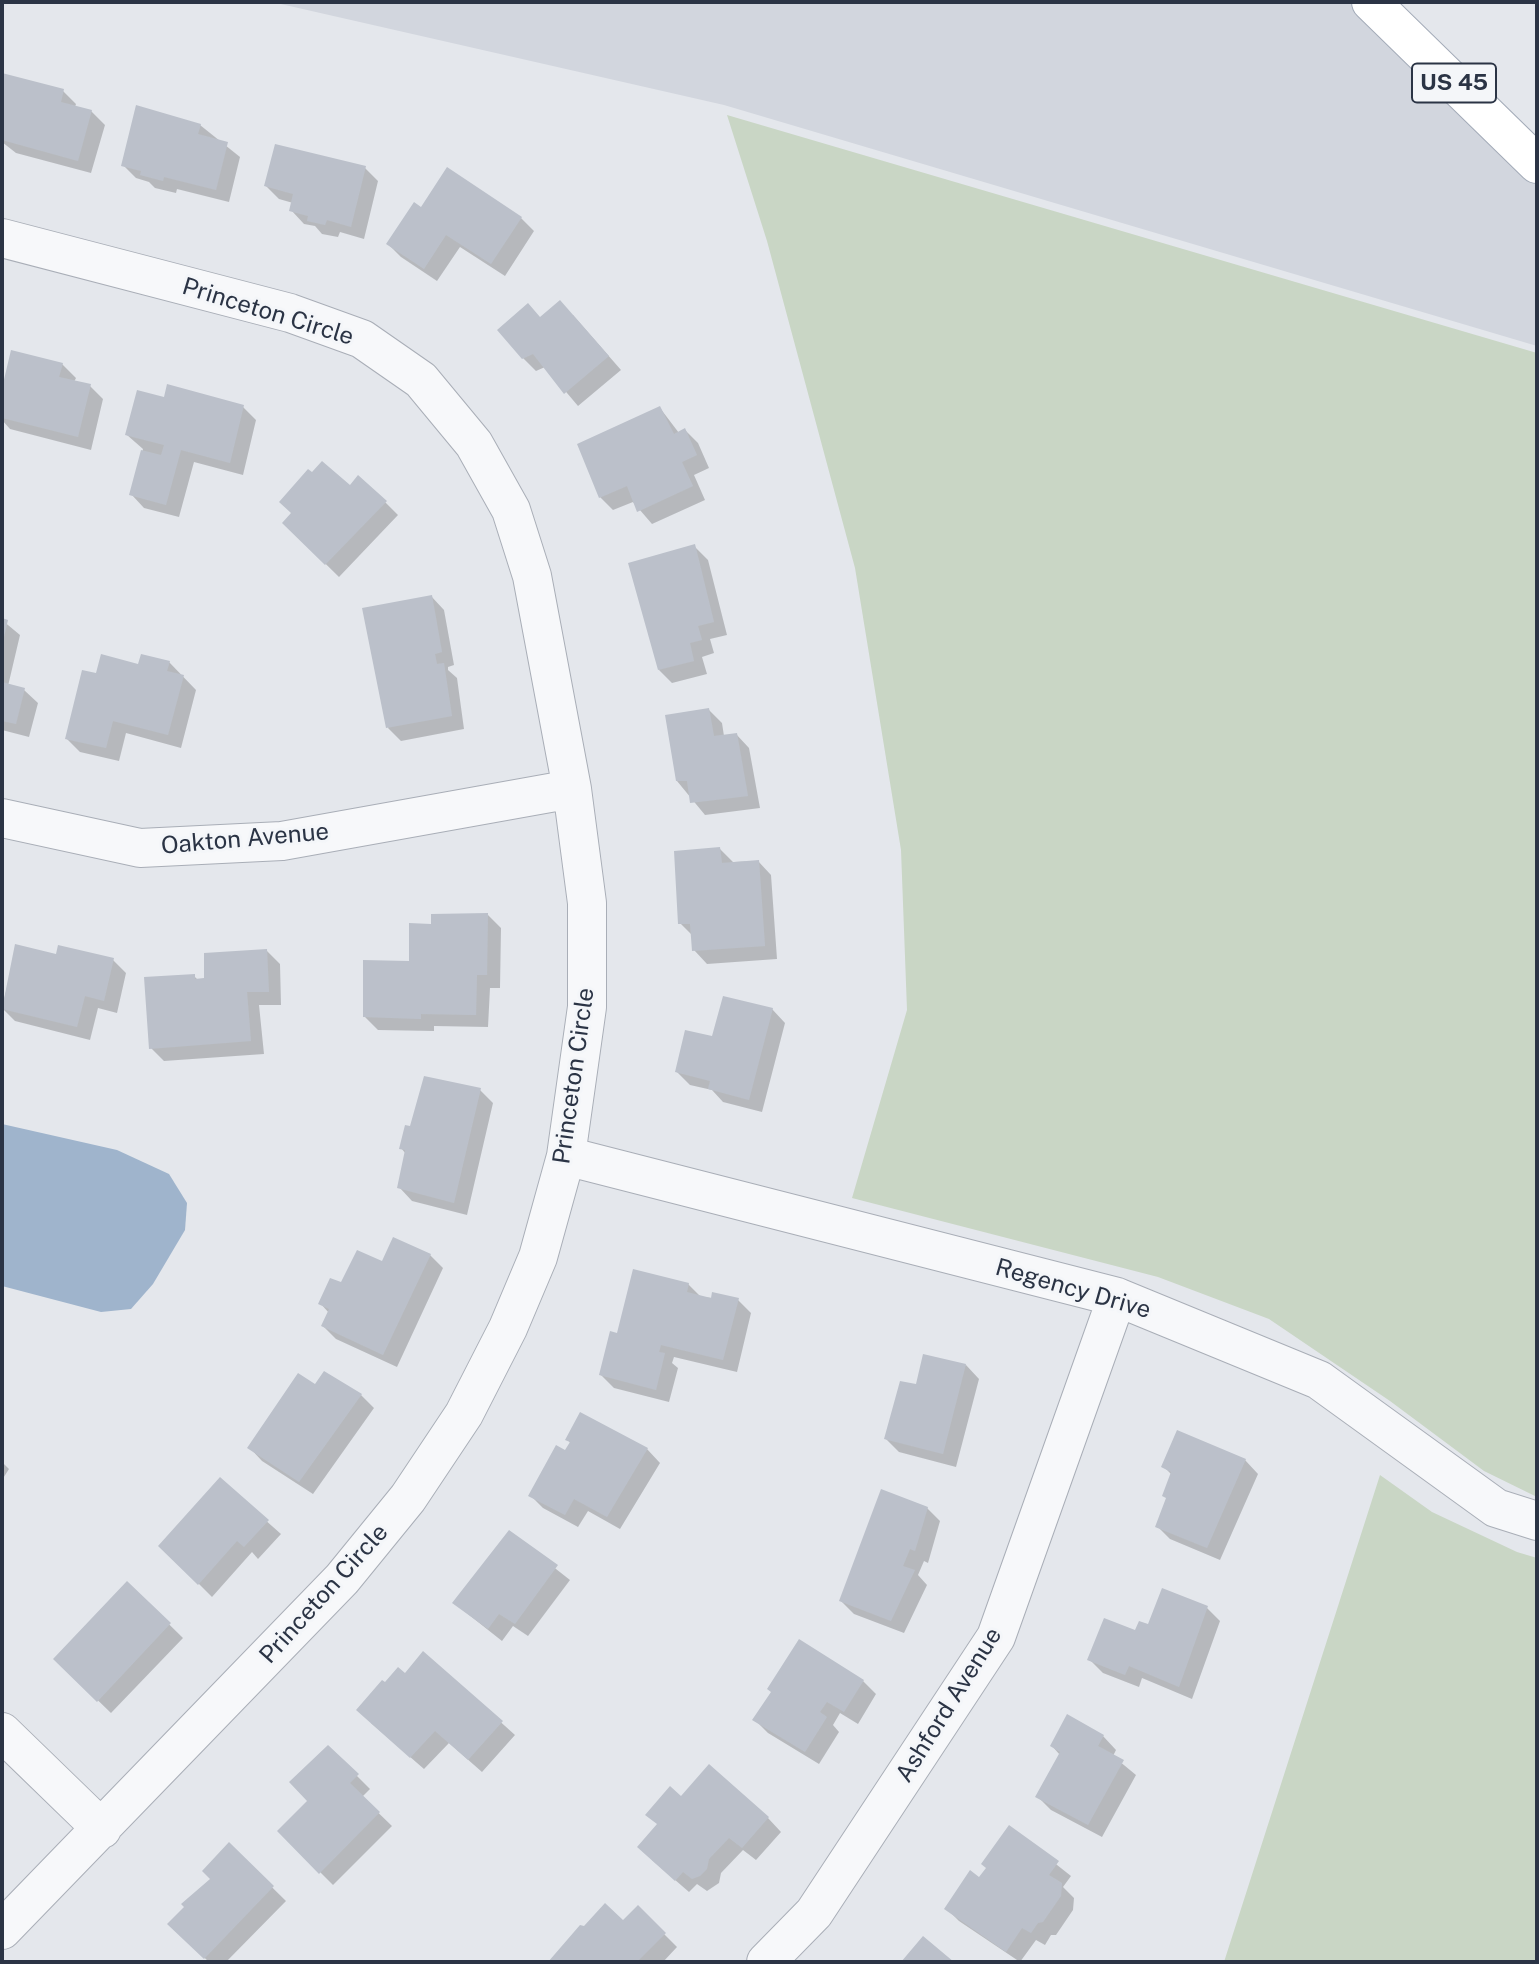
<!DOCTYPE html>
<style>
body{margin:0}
#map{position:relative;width:1539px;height:1964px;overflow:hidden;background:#e4e7ec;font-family:"Public Sans",sans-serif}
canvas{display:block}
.frame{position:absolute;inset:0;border:4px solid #2b3445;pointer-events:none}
</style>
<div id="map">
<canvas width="1539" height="1964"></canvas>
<div class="frame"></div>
</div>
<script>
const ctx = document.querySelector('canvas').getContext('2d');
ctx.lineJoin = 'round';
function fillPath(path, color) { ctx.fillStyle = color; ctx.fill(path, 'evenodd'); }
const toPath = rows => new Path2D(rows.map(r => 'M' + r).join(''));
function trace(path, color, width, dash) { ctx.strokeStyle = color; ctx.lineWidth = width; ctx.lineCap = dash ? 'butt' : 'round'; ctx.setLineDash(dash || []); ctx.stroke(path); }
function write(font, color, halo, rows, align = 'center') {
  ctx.font = font + ' "Public Sans",sans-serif'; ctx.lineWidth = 6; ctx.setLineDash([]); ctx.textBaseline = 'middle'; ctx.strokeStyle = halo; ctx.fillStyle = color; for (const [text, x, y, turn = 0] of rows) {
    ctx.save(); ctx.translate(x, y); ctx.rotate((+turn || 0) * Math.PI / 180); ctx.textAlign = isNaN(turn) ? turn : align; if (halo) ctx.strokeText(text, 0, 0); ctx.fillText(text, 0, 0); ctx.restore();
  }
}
const built = toPath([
 [272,2,1349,2,1537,186,1537,346,724,105]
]);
const green = toPath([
 [727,115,1537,353,1537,1497,1484,1471,1390,1401,1269,1319,1158,1277,852,1198,907,1010,901,850,855,568,767,241],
 [1380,1475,1432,1512,1517,1552,1537,1558,1537,1962,1224,1962]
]);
const water = toPath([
 [2,1124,117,1150,169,1174,187,1203,185,1230,153,1284,131,1309,101,1312,2,1286]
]);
const shadow = toPath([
 [2,75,63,91,76,104,75,107,91,111,105,125,91,173,16,153,2,142],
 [200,125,240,157,229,202,177,189,176,193,155,188,149,182,136,178,123,165],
 [365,168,378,181,364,239,340,232,338,237,322,234,315,226,304,224,291,210,293,203,279,199,266,186],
 [422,209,521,218,534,231,505,276,460,247,437,281,401,257,388,244],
 [573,315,621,370,578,406,545,367,536,371,523,358,541,318],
 [12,352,62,364,76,378,74,382,90,386,103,399,91,450,10,429,2,420,2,396],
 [165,399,243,407,256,420,243,475,194,462,179,517,144,508,131,494,143,449,127,435],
 [660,408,679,433,685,430,698,443,709,468,694,475,705,500,652,524,633,502,613,510,600,497],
 [350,487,385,502,398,515,339,577,284,523],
 [694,546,708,560,727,635,710,639,714,653,702,657,707,674,672,683,659,670],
 [431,596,444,610,454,665,448,667,448,670,457,678,464,729,401,741,388,728],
 [2,620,20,635,8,686,24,690,38,703,29,737,2,730],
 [169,662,196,690,181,748,126,733,119,761,80,752,67,739,97,675],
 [709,710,722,723,724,736,736,734,749,748,760,808,705,815,677,781],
 [720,849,733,862,758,861,771,875,777,959,707,964,694,950,693,936,680,923],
 [488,915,501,928,500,988,490,988,488,1027,434,1026,434,1031,378,1030,365,1017,411,962,433,925],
 [17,946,57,956,113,960,126,973,117,1013,98,1008,90,1040,15,1021,2,1008],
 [266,950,280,964,281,1005,259,1005,264,1054,164,1061,151,1048,194,976,199,981],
 [772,1009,785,1023,762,1112,723,1102,712,1090,690,1085,677,1072,713,1039],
 [480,1090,493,1103,467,1215,412,1201,399,1187,406,1154,401,1148,412,1129],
 [430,1255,443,1268,397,1367,336,1339,323,1326,329,1313,320,1303,383,1264],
 [688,1284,701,1297,738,1300,751,1313,737,1372,674,1357,672,1363,678,1368,669,1402,614,1388,601,1375,618,1335],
 [966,1365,979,1379,956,1467,899,1452,886,1439,917,1386],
 [315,1386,361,1395,374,1408,313,1494,262,1461,249,1447],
 [567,1439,647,1449,660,1463,620,1529,588,1511,578,1527,543,1508,530,1495,566,1452,571,1444],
 [1245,1460,1258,1474,1220,1560,1170,1539,1157,1526,1168,1499,1172,1475,1164,1467],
 [2,1462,9,1469,2,1480],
 [220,1480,281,1534,258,1559,252,1552,212,1597,161,1546],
 [927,1508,940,1521,928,1563,924,1561,918,1575,927,1585,904,1633,854,1614,841,1601],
 [509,1532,570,1580,528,1636,513,1626,502,1641,454,1603],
 [127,1583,183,1638,111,1713,55,1659],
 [1207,1608,1220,1621,1192,1699,1142,1678,1139,1687,1103,1673,1090,1660,1149,1626],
 [424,1653,515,1735,482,1772,449,1743,424,1769,371,1723,385,1685,405,1675],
 [863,1681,876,1694,858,1724,840,1713,833,1725,839,1732,819,1764,768,1733,755,1720],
 [1103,1736,1116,1750,1113,1756,1136,1775,1102,1837,1051,1810,1037,1796,1060,1755,1052,1746],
 [328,1747,370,1789,362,1797,392,1826,333,1885,279,1831,309,1801],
 [681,1798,768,1818,781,1832,756,1860,743,1850,721,1873,719,1883,707,1891,697,1884,689,1892,652,1860,658,1825],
 [1009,1827,1071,1876,1063,1887,1074,1898,1073,1910,1056,1935,1051,1935,1045,1945,1036,1940,1020,1962,959,1921,946,1908,980,1880],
 [229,1845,286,1901,226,1962,209,1962,169,1924,213,1879],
 [638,1908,677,1947,663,1962,550,1962,580,1927,623,1923]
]);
const building = toPath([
 [2,73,64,89,61,102,92,110,78,161,2,140],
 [136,105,201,124,198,134,228,142,216,190,164,177,163,181,140,175,141,171,121,166],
 [275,144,366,166,351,227,327,220,325,225,307,221,308,216,289,211,293,194,264,186],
 [447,167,522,217,491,264,446,235,424,269,386,244,414,202,421,207],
 [560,300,609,356,564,394,533,354,522,359,497,330,528,303,540,317],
 [11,350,63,363,59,377,91,384,78,437,2,418,2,388],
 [167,384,244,405,230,463,181,450,166,505,129,495,141,450,161,455,164,445,125,435,137,390,164,397],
 [660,406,674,434,685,428,697,455,682,462,693,486,637,512,627,486,599,498,577,444],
 [322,461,350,485,358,475,387,501,325,565,282,523,291,513,279,502,308,469,312,472],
 [695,544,714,622,698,626,702,640,690,643,694,661,658,670,628,563],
 [432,595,442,652,435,654,437,664,444,663,452,716,386,728,362,608],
 [2,618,8,620,3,641,2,641],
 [101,654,138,664,141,654,170,661,167,671,184,675,168,735,113,721,106,748,65,739,82,670,96,673],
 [2,682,25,688,16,724,2,721],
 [709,708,714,736,737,733,748,796,690,803,687,781,676,781,665,715],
 [720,847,722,863,759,860,765,946,692,951,690,924,678,924,674,851],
 [488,913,487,975,477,975,476,1015,421,1014,421,1019,363,1017,363,960,409,961,409,923,431,924,431,914],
 [15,944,56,954,58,945,114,958,104,1001,85,996,77,1027,2,1009],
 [267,949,269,992,247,992,251,1041,149,1049,144,977,195,974,195,979,204,978,204,953],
 [723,996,773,1008,749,1100,708,1089,710,1081,675,1072,685,1030,712,1036],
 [424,1076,481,1088,454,1203,397,1188,405,1150,399,1149,405,1125,410,1126],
 [393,1237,431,1254,383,1355,321,1326,329,1309,318,1304,330,1278,341,1282,357,1250,382,1261],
 [633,1269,689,1283,687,1292,711,1298,712,1292,739,1298,723,1360,661,1345,659,1352,665,1353,656,1390,599,1375,610,1331,617,1333],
 [923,1354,966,1364,943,1454,884,1439,900,1381,916,1384],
 [324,1371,362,1394,299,1482,247,1448,298,1373,315,1384],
 [580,1412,648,1448,607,1517,574,1499,565,1515,528,1496,556,1445,565,1450,570,1442,565,1440],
 [1177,1430,1246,1459,1207,1548,1155,1527,1166,1498,1162,1496,1171,1472,1161,1467],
 [220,1477,269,1520,244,1547,237,1541,198,1585,158,1546],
 [881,1489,928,1507,915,1551,910,1549,903,1566,915,1570,891,1621,839,1601],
 [509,1530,558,1565,515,1624,499,1614,488,1629,452,1603],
 [127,1581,171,1623,97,1702,53,1659],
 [1162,1588,1208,1606,1179,1687,1129,1666,1125,1675,1087,1660,1104,1618,1135,1630,1139,1621,1148,1624],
 [799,1639,864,1680,844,1712,827,1702,820,1712,827,1717,805,1752,752,1720,771,1692,767,1689],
 [423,1651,503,1721,468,1760,435,1731,410,1758,356,1710,382,1680,385,1682,398,1667,405,1673],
 [1067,1714,1104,1735,1098,1746,1124,1760,1088,1825,1035,1797,1060,1752,1050,1746],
 [328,1745,359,1774,350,1783,380,1812,319,1874,277,1831,307,1801,289,1782],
 [709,1764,769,1817,742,1848,729,1838,709,1859,707,1869,700,1876,692,1879,683,1872,675,1881,637,1847,657,1824,645,1815,670,1786,681,1796],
 [1009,1825,1059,1861,1049,1875,1062,1883,1061,1896,1043,1922,1038,1923,1031,1933,1022,1928,1006,1952,944,1909,970,1870,979,1877,986,1868,981,1864],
 [229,1842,274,1886,204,1959,167,1924,184,1907,181,1904,210,1879,202,1871],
 [605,1903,623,1920,638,1905,666,1933,637,1962,548,1962,580,1925,584,1926],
 [923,1936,954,1962,901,1962]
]);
const minor = toPath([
 [2,238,290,313,362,339,421,380,474,444,511,510,532,576,572,789,587,903,587,1007,566,1156,538,1257,508,1328,464,1414,408,1498,342,1579,2,1930],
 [2,818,140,848,282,841,572,789],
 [566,1156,1117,1297,1319,1380,1496,1508,1537,1521],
 [2,1732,102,1829],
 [766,1962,814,1913,996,1637,1117,1297]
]);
const major = toPath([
 [1371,2,1537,164]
]);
const shields = [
 [1454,83,84]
];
const shieldNames = [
 ["US 45",1454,83]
];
const streetNames = [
 ["Princeton Circle",268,312,17],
 ["Oakton Avenue",245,839,-5],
 ["Princeton Circle",574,1076,-82],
 ["Regency Drive",1073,1289,16],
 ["Princeton Circle",324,1594,-48],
 ["Ashford Avenue",949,1705,-58]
];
fillPath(built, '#d2d6de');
fillPath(green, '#c9d6c5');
fillPath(water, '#9fb4cc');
fillPath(shadow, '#0003');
fillPath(building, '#bbc0ca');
trace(minor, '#a9aeb7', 40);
trace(major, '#a3abb8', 40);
trace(minor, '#f7f8fa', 38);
trace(major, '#fff', 38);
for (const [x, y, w] of shields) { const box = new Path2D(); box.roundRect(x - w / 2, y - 19.5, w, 39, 5); ctx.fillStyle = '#f4f6f9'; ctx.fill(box); trace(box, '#2b3445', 2); }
write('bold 23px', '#2b3445', null, shieldNames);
write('24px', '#2b3445', '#f4f6f9', streetNames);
</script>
